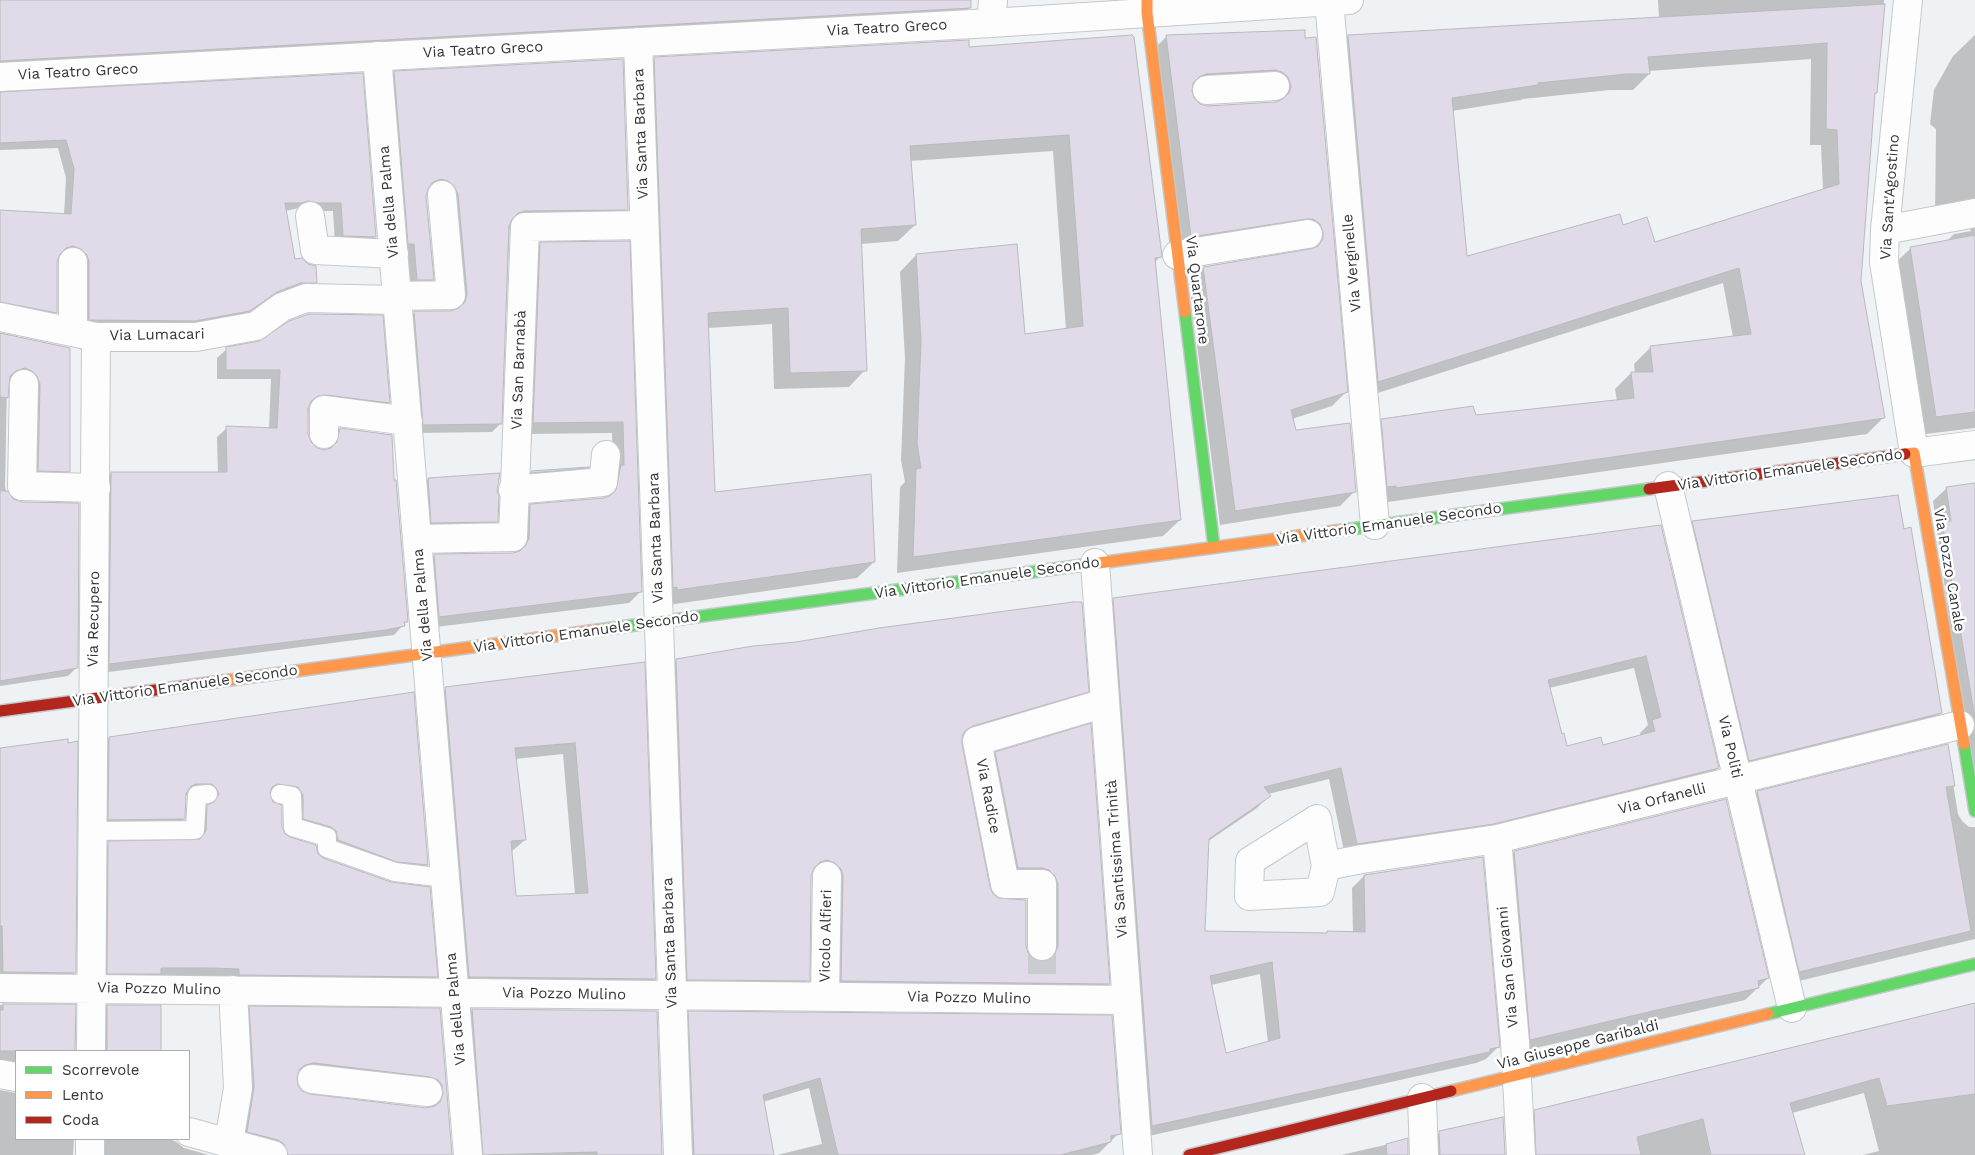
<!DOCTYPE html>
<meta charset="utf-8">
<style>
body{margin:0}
#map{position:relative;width:1975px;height:1155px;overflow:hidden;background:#eff2f4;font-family:"Work Sans",sans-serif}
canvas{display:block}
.legend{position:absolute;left:15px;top:1050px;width:175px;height:90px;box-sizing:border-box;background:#fff;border:1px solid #adaeaf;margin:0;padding:6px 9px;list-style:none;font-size:15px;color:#333537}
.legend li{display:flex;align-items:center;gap:10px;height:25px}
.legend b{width:25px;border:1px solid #adaeaf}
</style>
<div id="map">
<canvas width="1975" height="1155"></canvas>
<ul class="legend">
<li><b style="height:6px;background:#63d668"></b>Scorrevole</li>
<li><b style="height:6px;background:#ff974d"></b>Lento</li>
<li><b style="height:6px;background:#b3261e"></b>Coda</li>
</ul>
</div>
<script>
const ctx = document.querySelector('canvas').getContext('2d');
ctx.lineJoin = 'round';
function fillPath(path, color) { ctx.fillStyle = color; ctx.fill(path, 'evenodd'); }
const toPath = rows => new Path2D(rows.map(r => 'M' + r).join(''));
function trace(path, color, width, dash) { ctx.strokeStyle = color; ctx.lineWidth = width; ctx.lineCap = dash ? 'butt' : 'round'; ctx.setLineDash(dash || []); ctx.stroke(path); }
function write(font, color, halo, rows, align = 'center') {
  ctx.font = font + ' "Work Sans",sans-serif'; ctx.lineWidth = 5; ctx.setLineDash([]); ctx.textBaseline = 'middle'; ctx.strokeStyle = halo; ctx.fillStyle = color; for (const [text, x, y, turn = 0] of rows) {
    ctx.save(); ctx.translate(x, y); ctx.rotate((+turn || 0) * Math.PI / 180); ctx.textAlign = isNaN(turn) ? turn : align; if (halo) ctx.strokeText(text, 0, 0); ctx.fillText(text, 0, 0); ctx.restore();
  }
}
const shadow = toPath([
 [0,0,970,0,969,8,956,22,0,67],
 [1658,0,1884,0,1876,93,1873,95,1860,281,1883,418,1867,434,1381,503,1366,436,1382,420,1475,417,1617,401,1615,389,1631,373,1635,373,1634,364,1650,348,1733,337,1723,283,1362,398,1332,52,1348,36,1659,18],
 [1811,59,1810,145,1821,145,1823,190,1654,244,1622,227,1466,257,1452,111,1521,100,1523,99,1610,90,1633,90,1649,74,1649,71],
 [1304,32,1346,392,1332,406,1292,419,1295,432,1355,491,1340,506,1220,525,1189,282,1203,268,1309,251,1309,247,1177,251,1152,51,1166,37],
 [1259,84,1273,92,1276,103,1207,107,1199,105,1193,99,1191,88],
 [1975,35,1975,428,1917,435,1891,267,1911,248,1946,242,1954,234,1971,231,1967,222,1935,220,1936,129,1930,124,1934,90,1953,56],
 [1132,37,1160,257,1154,263,1180,520,1163,536,897,573,900,487,905,482,901,460,905,358,900,272,916,255,1024,336,1066,330,1053,151,910,161,915,225,898,241,860,244,865,370,849,387,774,389,772,324,708,328,714,493,874,562,857,578,661,606,638,75,655,58,967,49],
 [394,72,627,209,619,217,516,219,510,221,501,423,492,432,416,433,406,321,414,313,451,312,457,310,459,303,432,187,427,189,425,196,433,279,425,287,409,288,386,81],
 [362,74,375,237,367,245,335,244,333,211,309,211,299,208,285,211,294,260,316,282,307,290,292,291,267,300,240,319,185,329,81,327,64,254,58,256,56,261,56,312,48,321,0,311,0,212,64,215,66,178,58,148,0,150,0,106],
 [628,242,641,591,629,603,428,628,423,567,434,556,517,553,519,517,530,505,606,498,610,478,613,474,612,433,522,434,529,255,541,244],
 [0,334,69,349,69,471,61,479,30,479,15,376,9,378,7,383,5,486,7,495,14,501,77,667,68,676,0,686],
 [227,349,389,402,380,412,316,403,309,404,307,434,310,443,316,449,323,451,329,450,331,438,340,429,393,481,407,621,394,635,101,673,102,482,111,473,218,474,217,437,227,428,269,429,271,379,217,379,217,358],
 [586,469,579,476,523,481,532,472],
 [428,479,497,521,491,527,426,528,422,485],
 [1975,484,1975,808,1933,501,1947,488],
 [1693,523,1941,713,1929,725,1737,773,1681,535],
 [1660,527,1718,768,1705,780,1481,835,1345,856,1329,779,1268,794,1269,796,1257,808,1207,842,1204,932,1325,935,1327,932,1353,933,1352,888,1364,876,1498,1047,1486,1059,1476,1063,1140,1138,1102,611,1114,599],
 [1634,668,1648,725,1640,733,1641,736,1602,747,1566,747,1561,735,1549,688],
 [1260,974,1268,1043,1225,1055,1211,985],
 [676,660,1087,691,1076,703,961,737,960,744,989,888,1025,947,1027,954,1033,960,1045,962,1046,896,1006,880,984,765,996,753,1109,984,1097,995,830,993,824,874,814,872,811,872,810,876,808,980,797,992,676,991,665,672],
 [643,664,655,979,642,991,457,989,433,701,446,689],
 [563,754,575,895,515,898,511,852,525,840,515,759],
 [413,693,427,865,416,876,293,830,287,798,269,795,284,835,317,854,436,977,425,988,97,984,98,854,109,843,195,841,197,817,208,805,206,799,201,795,185,795,184,819,173,830,98,831,98,749,109,738],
 [1947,746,1958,814,1962,821,1969,827,1975,827,1975,939,1786,984,1744,806,1757,792],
 [0,749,75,973,63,984,0,983],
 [1514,852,1768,978,1745,1000,1518,1052,1501,865],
 [1975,1003,1975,1155,1863,1155,1879,1151,1864,1093,1792,1113,1804,1155,1520,1155,1519,1127,1535,1112],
 [0,1005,74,1006,74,1051,16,1051,16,1078,0,1072],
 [107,1006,160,1007,160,1051,96,1051,96,1017],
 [250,1008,439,1010,451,1155,272,1155,236,1143,239,1019],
 [302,1074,431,1097,433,1106,426,1109,310,1096,302,1093,297,1086,296,1075],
 [472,1010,661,1155,472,1155,461,1021],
 [689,1012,1119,1133,1099,1153,1092,1155,777,1155,822,1144,809,1088,763,1102,773,1155,682,1155,678,1024],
 [0,1090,16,1093,16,1139,74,1139,73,1155,0,1155],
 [1439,1133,1504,1155,1424,1155,1424,1148],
 [89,1139,169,1139,175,1141,184,1148,209,1155,94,1155],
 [1407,1140,1408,1155,1341,1155]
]);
const building = toPath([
 [0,0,971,0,971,8,0,61,0,0],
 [1885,4,1877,93,1875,93,1861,281,1885,418,1417,485,1396,488,1396,486,1387,487,1381,419,1473,406,1476,415,1634,398,1631,372,1653,372,1650,346,1751,334,1739,268,1378,382,1348,35,1885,4],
 [1827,43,1826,129,1837,130,1839,184,1655,242,1647,217,1623,225,1620,214,1467,256,1452,98,1538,85,1538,83,1627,74,1650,74,1648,57,1827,43],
 [1305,30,1305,38,1316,37,1348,392,1291,410,1296,430,1350,423,1356,492,1235,511,1203,267,1310,249,1318,246,1323,239,1323,232,1320,224,1313,219,1306,219,1191,237,1166,35,1305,30],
 [1275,70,1282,72,1288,77,1291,86,1289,93,1283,99,1276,102,1207,106,1200,104,1194,98,1192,91,1193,83,1199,77,1206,74,1275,70],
 [1132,35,1134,37,1162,256,1162,257,1155,258,1181,520,913,557,916,469,921,468,917,443,921,341,916,254,1017,244,1025,334,1083,326,1069,135,910,146,916,225,861,229,867,371,790,373,788,308,708,313,715,492,871,474,875,562,677,590,677,587,673,588,654,57,969,40,969,47,1132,35],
 [623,59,628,210,525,211,518,213,512,219,509,226,502,424,423,425,414,311,451,311,459,308,465,302,467,294,458,194,454,186,448,181,441,179,433,182,428,189,426,196,434,280,417,280,414,244,408,244,394,71,623,59],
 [363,73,376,237,343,236,341,203,318,203,308,201,301,203,285,203,295,259,302,258,308,264,316,266,317,283,301,283,277,292,250,311,195,321,91,320,89,320,89,262,87,255,81,249,73,246,66,248,60,254,57,262,57,313,0,302,0,210,71,214,74,169,66,140,0,143,0,92,363,73],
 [1975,235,1975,412,1936,417,1910,247,1975,235],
 [630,241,642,592,439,617,434,554,513,553,520,551,526,545,529,538,530,504,604,498,611,495,616,490,621,465,624,465,623,422,533,423,540,242,630,241],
 [309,314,383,315,390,403,326,395,318,396,311,401,308,409,308,434,311,442,317,448,324,450,331,448,337,442,340,428,392,435,394,480,396,480,408,622,404,622,405,626,386,630,109,664,111,472,227,472,226,426,277,428,280,370,226,370,226,347,259,341,289,321,309,314],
 [0,333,70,348,70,472,38,471,40,384,37,376,32,371,25,368,16,371,10,376,8,398,0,397,0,333],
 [589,467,589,468,531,473,531,471,589,467],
 [500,473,497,491,499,496,498,522,431,523,428,478,500,473],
 [1975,483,1975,718,1942,522,1951,521,1946,487,1975,483],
 [0,491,8,491,13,499,22,502,79,503,78,668,0,681,0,491],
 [1898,495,1904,529,1911,527,1942,713,1749,761,1692,521,1898,495],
 [1661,525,1719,768,1494,824,1357,844,1341,768,1264,787,1271,796,1209,839,1205,931,1327,933,1327,931,1365,932,1364,875,1483,857,1500,1047,1490,1049,1490,1052,1152,1126,1113,598,1661,525],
 [1646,656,1661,717,1652,720,1655,731,1603,745,1601,737,1567,746,1564,733,1562,734,1548,680,1646,656],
 [1272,962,1280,1038,1226,1053,1210,976,1272,962],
 [1073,602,1082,602,1089,692,973,726,966,730,962,736,962,744,990,887,993,894,998,898,1026,900,1026,946,1028,953,1034,959,1042,962,1049,960,1055,954,1058,946,1058,884,1055,876,1049,870,1042,868,1018,868,995,752,1091,723,1110,984,841,981,843,876,841,869,835,863,827,860,820,862,814,868,811,876,810,981,687,980,676,659,753,646,796,642,879,628,1073,602],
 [645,662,656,979,469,977,445,687,645,662],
 [575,743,588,893,516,896,511,841,526,840,515,748,575,743],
 [414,692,428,865,397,862,338,840,336,831,331,827,303,819,303,795,298,787,277,784,272,787,270,793,273,802,282,805,282,827,285,834,290,837,316,845,318,854,323,858,391,882,430,887,438,977,239,975,239,969,211,968,161,968,161,974,107,974,108,841,200,839,206,831,207,805,214,802,219,794,216,788,212,784,196,784,191,786,186,794,185,819,108,820,109,737,414,692],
 [68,739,68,743,78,741,76,973,3,972,2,926,0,926,0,748,68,739],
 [1948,744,1955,786,1946,787,1971,931,1799,972,1757,791,1948,744],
 [1726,799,1769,978,1758,981,1759,988,1657,1010,1530,1040,1514,851,1726,799],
 [1975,1003,1975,1094,1887,1106,1879,1078,1790,1103,1805,1155,1711,1155,1703,1119,1637,1137,1641,1155,1536,1155,1534,1110,1975,1003],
 [3,1004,76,1004,75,1051,0,1051,0,1010,3,1010,3,1004],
 [107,1005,161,1005,161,1051,107,1051,107,1005],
 [249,1006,440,1008,452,1155,288,1155,284,1144,278,1140,247,1132,254,1087,249,1006],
 [314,1063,430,1077,438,1080,442,1085,443,1094,440,1102,435,1106,426,1108,310,1094,302,1091,298,1086,297,1077,300,1069,305,1065,314,1063],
 [472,1009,657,1011,662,1155,597,1155,597,1152,483,1155,472,1009],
 [688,1011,1112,1015,1121,1134,1111,1136,1111,1142,1060,1155,838,1155,820,1078,763,1095,774,1155,694,1155,688,1011],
 [1503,1117,1505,1155,1440,1155,1439,1131,1503,1117],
 [1408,1138,1408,1155,1387,1155,1386,1144,1408,1138]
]);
const streetTunnel = toPath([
 [1042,946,1042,978]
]);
const lane = toPath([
 [280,794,292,796,293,827,327,837,327,848,395,872,445,878],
 [92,831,195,830,197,795,208,794]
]);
const street = toPath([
 [1908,0,1885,230,1884,262,1914,453,1975,445],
 [1329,1,1375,525],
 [991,23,993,0],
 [638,42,678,1155],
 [377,56,468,1155],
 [0,77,991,23,1349,0],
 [1207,90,1275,86],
 [310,216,315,250,394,254],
 [1885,230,1975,213],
 [1177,255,1308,234],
 [397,296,451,295,442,195],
 [0,317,96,337,196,337,256,326,282,307,306,298,397,300],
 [73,331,73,262],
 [24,384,22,486,96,488],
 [324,434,324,410,408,421],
 [1668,486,1792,1008],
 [513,490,603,482,606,455],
 [417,539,513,537,525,227,644,225],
 [1095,563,1138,1155],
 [1317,819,1326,866,1320,892,1249,896,1250,861,1317,819],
 [1497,839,1515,1042,1521,1155],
 [1326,866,1362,859,1497,839,1960,725],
 [1042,946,1042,884,1005,884,977,741,1105,703],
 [0,988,1127,1000],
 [825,997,827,876],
 [91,1051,96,337],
 [0,1074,16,1077],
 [312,1079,428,1092],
 [1422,1098,1424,1155],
 [189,1132,273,1155],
 [90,1139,90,1155],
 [229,1142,238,1088,233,990]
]);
const fast = toPath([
 [1185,312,1214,547],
 [1343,530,1649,489],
 [598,630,1084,565],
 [1964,744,1975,811],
 [1768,1014,1975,964]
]);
const slow = toPath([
 [1147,0,1147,13,1185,312],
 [1905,454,1914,453,1964,744],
 [1084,565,1343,530],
 [215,682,598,630],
 [1451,1091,1768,1014]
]);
const jam = toPath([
 [1649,489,1905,454],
 [0,711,215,682],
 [1189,1155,1451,1091]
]);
const streetNames = [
 ["Via Teatro Greco",887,28,-3],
 ["Via Teatro Greco",483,50,-3],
 ["Via Teatro Greco",78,72,-3],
 ["Via Santa Barbara",641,134,-92],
 ["Via Sant'Agostino",1890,197,-86],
 ["Via della Palma",389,202,-95],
 ["Via Verginelle",1352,263,-95],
 ["Via Quartarone",1197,290,83],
 ["Via Lumacari",157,335,-1],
 ["Via San Barnabà",519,370,-88],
 ["Via Vittorio Emanuele Secondo",1790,470,-8],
 ["Via Vittorio Emanuele Secondo",1389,524,-8],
 ["Via Santa Barbara",656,538,-92],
 ["Via Pozzo Canale",1949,570,80],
 ["Via Vittorio Emanuele Secondo",987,578,-8],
 ["Via della Palma",423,605,-95],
 ["Via Recupero",94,619,-89],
 ["Via Vittorio Emanuele Secondo",586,632,-8],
 ["Via Vittorio Emanuele Secondo",185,686,-8],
 ["Via Politi",1730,747,77],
 ["Via Radice",988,796,79],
 ["Via Orfanelli",1662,799,-14],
 ["Via Santissima Trinità",1117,859,-94],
 ["Vicolo Alfieri",826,936,-89],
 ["Via Santa Barbara",670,943,-92],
 ["Via San Giovanni",1508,967,-95],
 ["Via Pozzo Mulino",159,989,1],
 ["Via Pozzo Mulino",564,994,1],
 ["Via Pozzo Mulino",969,998,1],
 ["Via della Palma",456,1009,-95],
 ["Via Giuseppe Garibaldi",1578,1045,-14]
];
fillPath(shadow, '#0003');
fillPath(building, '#e0dae9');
trace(building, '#b9babc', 1);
trace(streetTunnel, '#c9ccce', 28, [28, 14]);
trace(lane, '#c5c8ca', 20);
trace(street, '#c5c8ca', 30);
trace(fast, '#c5c8ca', 14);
trace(slow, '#c5c8ca', 14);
trace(jam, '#c5c8ca', 14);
trace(lane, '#fdfdfd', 18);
trace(street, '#fdfdfd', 28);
trace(fast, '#63d668', 11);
trace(slow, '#ff974d', 11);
trace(jam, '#b3261e', 11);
write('15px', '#333537', '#fff', streetNames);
</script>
